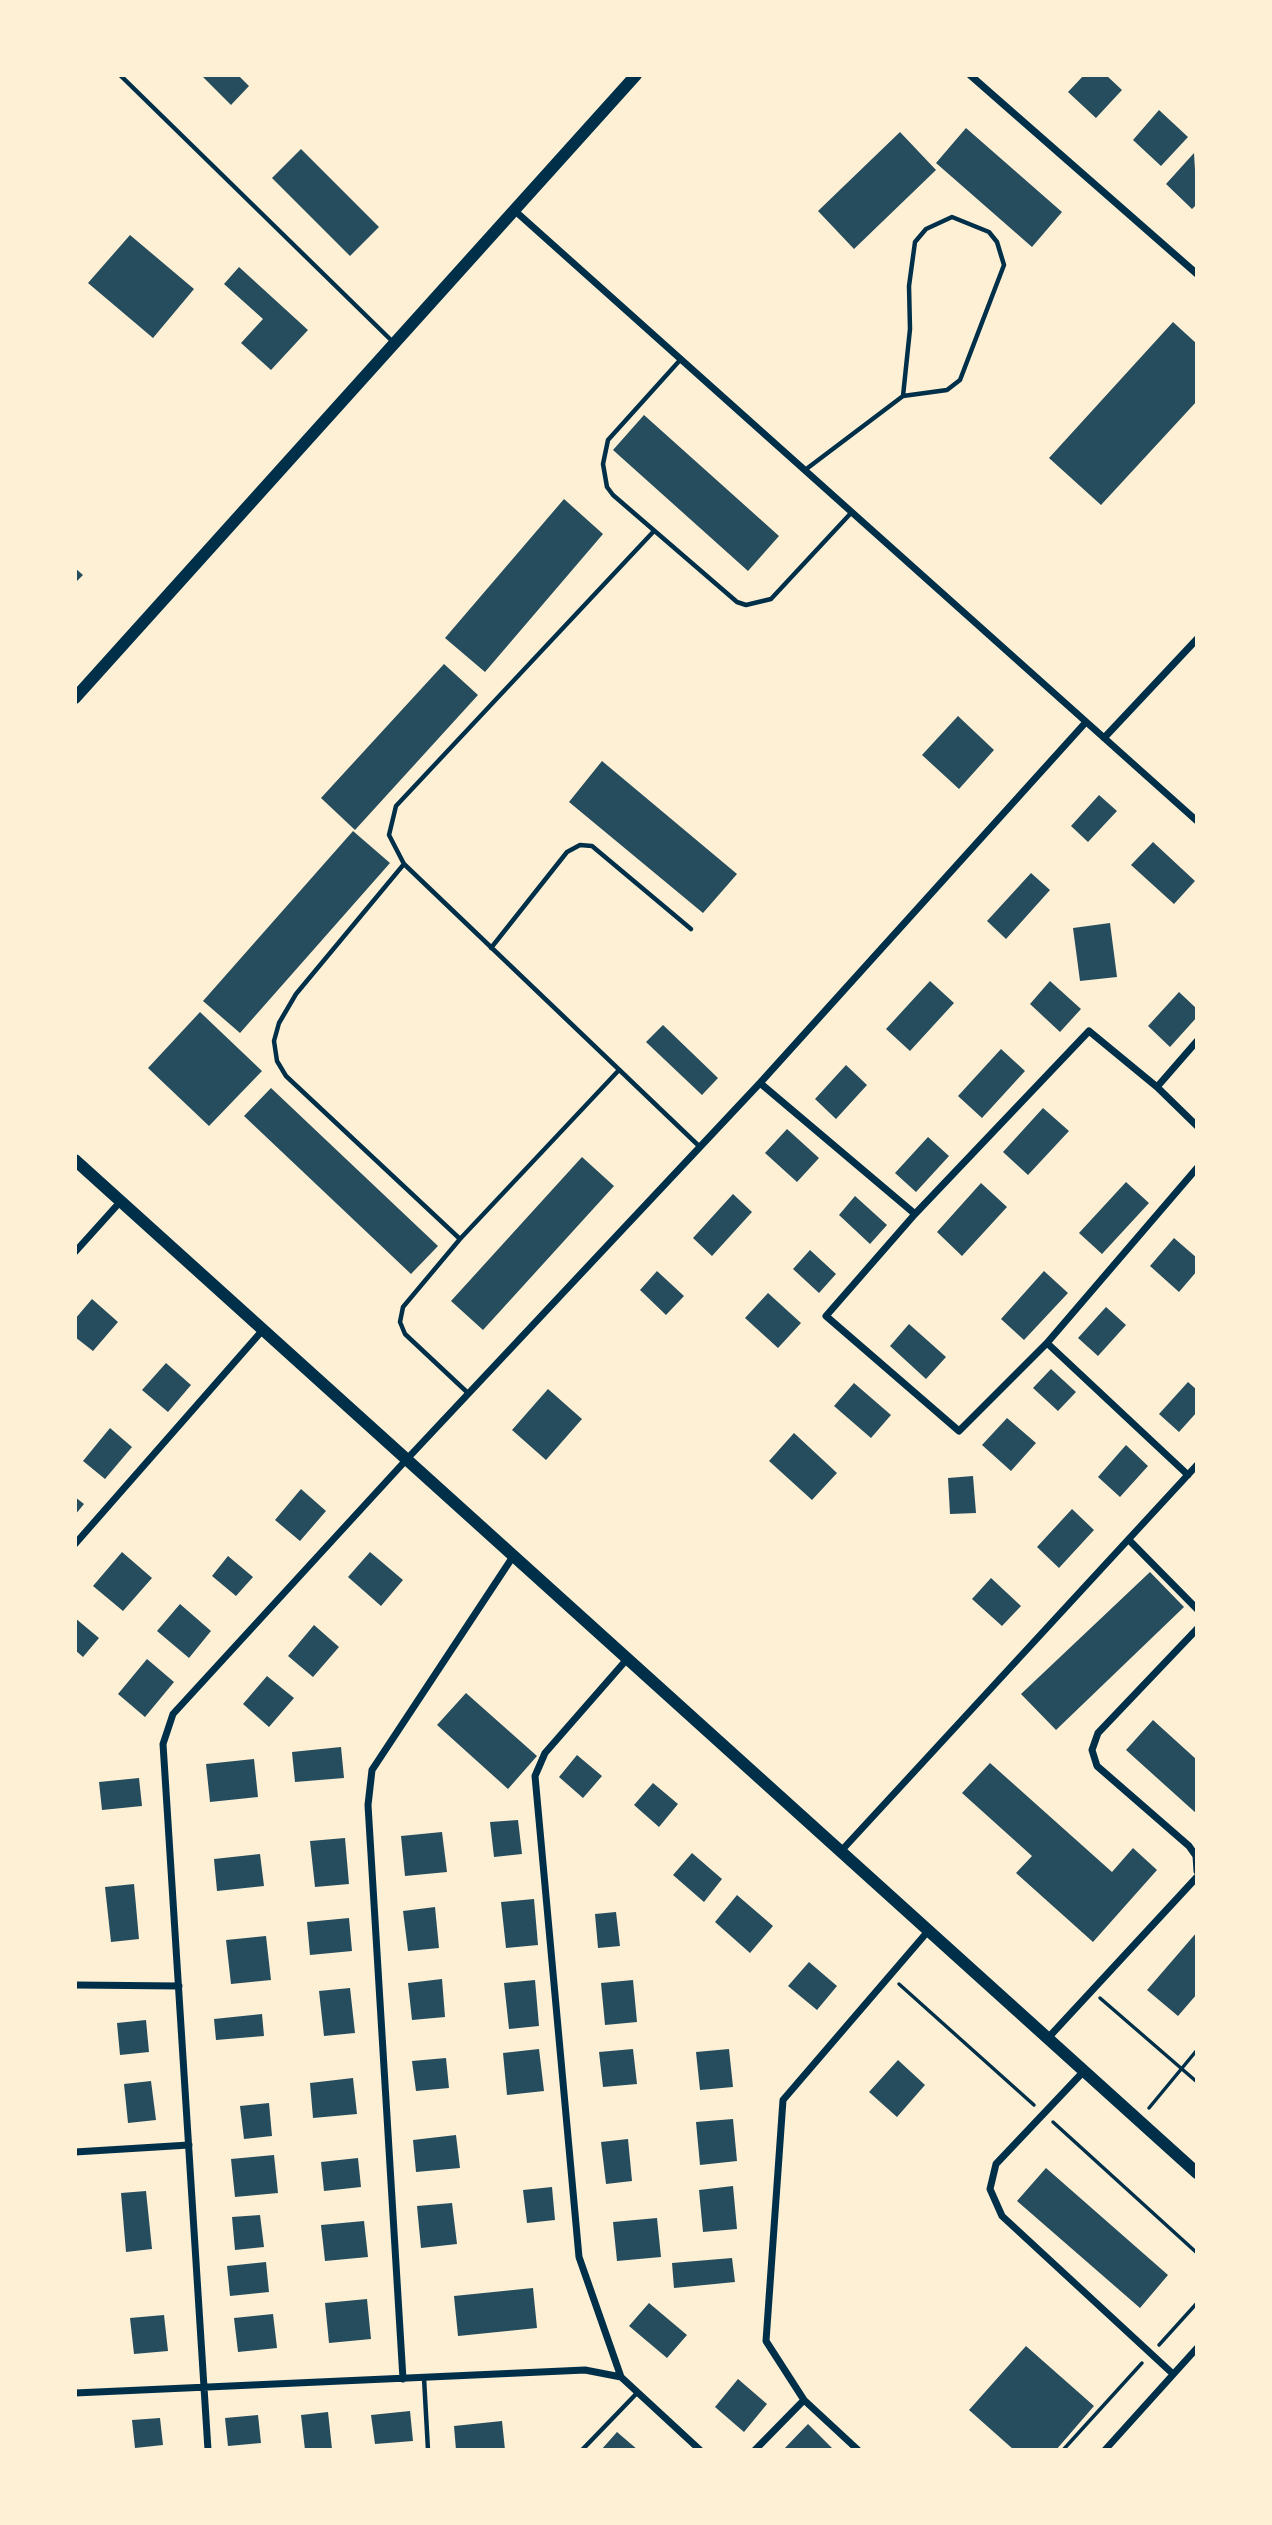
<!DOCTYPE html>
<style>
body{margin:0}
#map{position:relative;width:1272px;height:2525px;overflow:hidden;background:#fdf0d5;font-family:"DM Sans",sans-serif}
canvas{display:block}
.frame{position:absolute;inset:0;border:77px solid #fdf0d5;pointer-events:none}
</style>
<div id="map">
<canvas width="1272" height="2525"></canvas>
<div class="frame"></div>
</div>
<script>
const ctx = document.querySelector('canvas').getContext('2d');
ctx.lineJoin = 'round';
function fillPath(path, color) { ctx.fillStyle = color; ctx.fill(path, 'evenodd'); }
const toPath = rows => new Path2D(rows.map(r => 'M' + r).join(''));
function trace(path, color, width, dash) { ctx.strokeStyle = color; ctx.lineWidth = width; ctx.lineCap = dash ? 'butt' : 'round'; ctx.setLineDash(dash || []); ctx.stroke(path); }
const building = toPath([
 [201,75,238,75,249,86,231,105],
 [1084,75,1106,75,1122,90,1096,118,1068,92],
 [1159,110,1188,137,1161,166,1133,140],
 [966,128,1062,212,1032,247,936,163],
 [900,132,936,170,854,249,818,211],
 [301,149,379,227,350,256,272,178],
 [1194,153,1197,204,1192,209,1166,184],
 [130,235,194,289,153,338,88,283],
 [239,267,308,330,271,370,241,343,263,319,224,284],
 [1173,322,1197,344,1197,401,1101,505,1049,458],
 [644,415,779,536,748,571,613,450],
 [564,499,603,534,485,672,445,638],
 [75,568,83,575,75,583],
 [444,664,478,695,355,830,321,798],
 [958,716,994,750,959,789,922,755],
 [602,761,737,874,703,913,569,802],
 [1099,795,1117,811,1088,842,1071,826],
 [353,831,390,863,240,1033,203,1001],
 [1153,842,1195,881,1174,904,1131,865],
 [1031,873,1050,890,1006,939,987,921],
 [1110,923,1117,977,1080,981,1073,928],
 [930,981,954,1003,910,1051,886,1029],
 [1050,981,1081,1009,1060,1032,1030,1004],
 [1179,992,1197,1009,1197,1017,1170,1047,1148,1026],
 [200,1012,262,1071,209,1126,148,1068],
 [663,1025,718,1078,702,1095,646,1042],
 [1001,1049,1025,1071,982,1118,958,1096],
 [846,1065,867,1085,836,1119,815,1099],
 [271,1088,438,1246,411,1274,244,1116],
 [1043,1108,1069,1131,1028,1175,1003,1152],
 [787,1129,819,1158,797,1182,765,1153],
 [928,1137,949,1156,916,1192,895,1173],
 [582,1157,614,1186,483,1330,451,1301],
 [1126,1182,1149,1203,1102,1254,1079,1233],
 [981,1183,1007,1207,962,1256,937,1232],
 [733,1194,752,1212,712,1256,693,1238],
 [855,1196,887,1225,870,1244,839,1215],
 [1174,1238,1197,1258,1197,1271,1179,1292,1150,1266],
 [810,1250,836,1274,819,1293,793,1269],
 [657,1271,684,1296,666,1315,640,1290],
 [1044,1271,1068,1293,1024,1340,1001,1319],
 [768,1293,801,1323,778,1348,745,1318],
 [92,1299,118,1322,93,1351,75,1337,75,1319],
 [1106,1307,1126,1325,1098,1356,1078,1338],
 [909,1324,946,1357,926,1379,890,1346],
 [166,1363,191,1385,168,1412,142,1390],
 [1051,1369,1076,1392,1058,1411,1033,1388],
 [1188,1382,1197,1390,1197,1412,1179,1432,1159,1414],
 [854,1383,891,1415,871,1438,834,1406],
 [548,1389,582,1419,546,1460,512,1430],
 [1007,1418,1036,1443,1011,1471,982,1445],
 [110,1428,132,1447,105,1479,83,1461],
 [794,1433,837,1473,812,1500,769,1461],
 [1126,1445,1148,1466,1120,1497,1098,1477],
 [973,1476,976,1513,950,1514,948,1478],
 [301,1489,326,1511,300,1541,275,1520],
 [75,1497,84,1504,75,1515],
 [1072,1509,1094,1530,1059,1568,1037,1547],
 [122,1552,152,1578,123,1611,93,1586],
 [370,1552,403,1580,381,1606,348,1577],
 [228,1556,253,1577,236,1596,212,1576],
 [1150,1572,1184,1607,1056,1730,1021,1694],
 [991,1578,1021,1606,1002,1626,972,1599],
 [180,1604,211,1631,189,1658,157,1631],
 [75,1618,99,1638,83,1657,75,1650],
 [314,1625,339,1647,313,1677,288,1656],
 [147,1659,174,1682,145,1717,118,1694],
 [267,1676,294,1698,269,1727,243,1704],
 [466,1693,537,1756,508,1789,437,1725],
 [1153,1720,1197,1760,1197,1814,1126,1750],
 [341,1747,344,1778,295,1782,292,1752],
 [577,1755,602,1776,583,1798,559,1777],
 [254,1759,258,1797,210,1802,206,1764],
 [990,1763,1112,1872,1133,1848,1157,1870,1093,1942,1016,1873,1032,1856,962,1793],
 [139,1778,142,1806,102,1810,99,1782],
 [653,1783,678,1804,659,1827,634,1805],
 [518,1820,522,1854,494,1857,490,1822],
 [442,1832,447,1872,405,1876,401,1836],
 [345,1838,349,1884,315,1887,310,1841],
 [692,1853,722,1879,704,1902,673,1875],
 [260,1854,264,1886,217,1891,214,1859],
 [134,1884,139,1939,111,1942,105,1887],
 [737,1895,773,1926,750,1953,715,1922],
 [534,1899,538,1945,506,1948,501,1902],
 [435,1907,439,1948,408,1951,403,1911],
 [616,1912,620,1946,598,1948,595,1914],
 [349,1918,352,1951,310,1955,307,1922],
 [1197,1932,1197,1994,1178,2016,1147,1990],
 [266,1936,271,1980,231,1984,226,1940],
 [809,1962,837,1986,817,2010,788,1986],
 [442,1979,445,2017,412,2020,408,1983],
 [535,1980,539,2026,509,2029,504,1983],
 [633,1980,637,2022,605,2025,601,1983],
 [350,1988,355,2033,324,2036,319,1991],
 [262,2014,264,2036,216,2040,214,2019],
 [146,2020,149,2052,120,2055,117,2023],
 [539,2049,544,2091,507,2095,503,2053],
 [633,2049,637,2084,603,2087,599,2052],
 [729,2049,733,2087,700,2090,696,2052],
 [446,2058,449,2088,416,2091,412,2061],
 [898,2060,925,2085,897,2117,869,2092],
 [353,2078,357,2114,313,2118,310,2083],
 [151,2081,156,2120,128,2123,124,2084],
 [269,2103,272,2136,244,2139,240,2106],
 [733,2119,737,2161,700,2165,696,2122],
 [456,2135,460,2168,416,2172,413,2140],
 [628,2139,632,2181,606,2184,601,2142],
 [274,2155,278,2193,235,2197,231,2159],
 [358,2158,361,2187,324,2191,321,2162],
 [1046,2168,1168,2275,1140,2308,1017,2201],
 [733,2186,737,2229,703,2232,699,2190],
 [552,2187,555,2220,527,2223,523,2190],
 [146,2191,152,2249,126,2252,121,2193],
 [452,2203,457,2244,421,2248,417,2206],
 [260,2215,264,2247,235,2250,232,2217],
 [657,2218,661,2257,617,2261,613,2222],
 [364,2221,368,2257,325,2261,321,2225],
 [732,2258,735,2282,674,2288,672,2263],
 [266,2262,269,2292,230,2296,227,2266],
 [533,2288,537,2328,458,2336,454,2296],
 [367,2299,371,2339,329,2343,325,2303],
 [649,2303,687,2335,667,2358,629,2326],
 [273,2314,277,2348,238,2352,234,2318],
 [164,2315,168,2351,134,2354,130,2318],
 [1026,2346,1094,2406,1056,2450,1014,2450,969,2410],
 [738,2379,767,2404,744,2432,715,2407],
 [410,2411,413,2441,375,2444,371,2415],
 [328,2412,332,2449,305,2450,301,2415],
 [258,2415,261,2443,228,2446,225,2418],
 [160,2418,163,2445,135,2448,132,2420],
 [502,2421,505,2450,456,2450,454,2426],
 [808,2424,834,2450,783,2450],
 [617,2432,638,2450,601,2450]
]);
const path = toPath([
 [899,1984,1034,2105],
 [1100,1998,1197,2082],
 [1149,2108,1197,2050],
 [1053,2122,1197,2253],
 [1159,2345,1197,2303],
 [1063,2450,1142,2363]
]);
const service = toPath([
 [120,75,392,341],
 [681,359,608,440,603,464,607,487,613,495,737,602,746,605,771,599,851,513],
 [805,470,903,396,947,390,960,380,1004,265,997,242,989,232,952,217,926,229,915,242,909,286,910,329,903,396],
 [654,531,396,806,389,835,404,864,700,1147],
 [404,864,296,994,279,1023,274,1041,277,1061,286,1076,460,1239],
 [491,948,567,852,580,845,592,846,691,929],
 [469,1394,405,1334,400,1322,403,1307,460,1239,619,1070],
 [424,2378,428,2450],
 [582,2450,637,2393]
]);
const minor = toPath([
 [970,75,1197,274],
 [514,210,1197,821],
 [1104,738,1197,639],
 [760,1083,915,1214,826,1316,959,1431,1047,1343,1188,1475],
 [1157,1087,1197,1126],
 [915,1214,1089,1031,1157,1087,1197,1041],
 [75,1252,120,1202],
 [1047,1343,1197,1168],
 [1130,1541,1197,1609],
 [75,1544,261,1332],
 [1197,1629,1098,1733,1092,1750,1097,1766,1189,1846,1196,1856,1197,1871],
 [842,1850,1197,1465],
 [75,1985,179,1986],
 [1048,2038,1197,1877],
 [1084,2071,996,2164,990,2189,1002,2216,1173,2374],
 [75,2152,189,2145],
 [621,2377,579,2257,535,1776,545,1753,628,1658],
 [403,2379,368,1805,372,1770,514,1555],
 [75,2393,585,2370,621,2377,700,2450],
 [804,2400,858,2450],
 [208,2450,163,1744,173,1714,407,1459,760,1083,1086,722],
 [755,2450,804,2400,766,2341,783,2100,929,1930],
 [1105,2450,1197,2348]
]);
const tertiary = toPath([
 [75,698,636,75],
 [75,1160,1197,2173]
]);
fillPath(building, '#264d5e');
trace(path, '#003049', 3.5);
trace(service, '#003049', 4.5);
trace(minor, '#003049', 7);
trace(tertiary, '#003049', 12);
</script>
